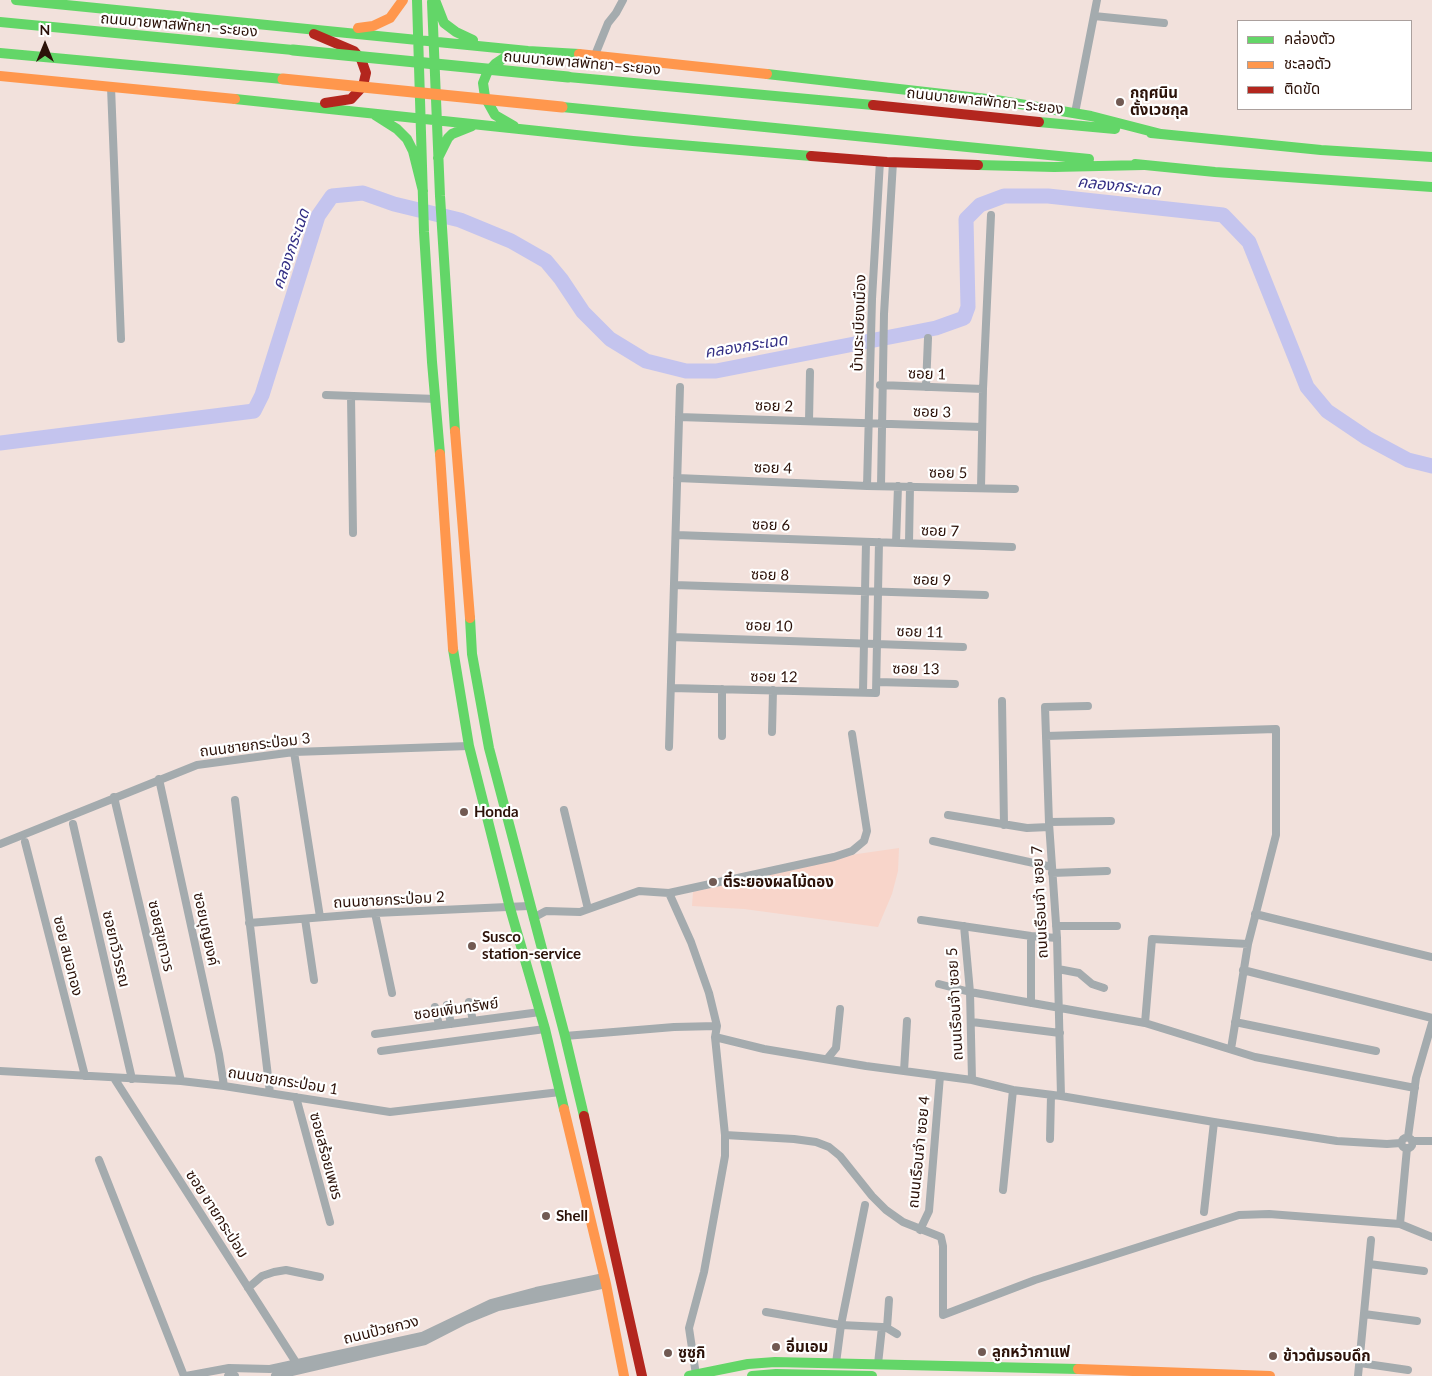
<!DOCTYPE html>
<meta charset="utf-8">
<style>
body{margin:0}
#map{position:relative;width:1432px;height:1376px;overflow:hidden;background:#f2e1dc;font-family:Lato,"Noto Sans Thai",sans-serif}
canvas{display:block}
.legend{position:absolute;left:1237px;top:20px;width:175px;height:90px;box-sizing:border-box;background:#fff;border:1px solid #aba09d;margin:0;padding:6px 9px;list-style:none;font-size:15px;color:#2c1209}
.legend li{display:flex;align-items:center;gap:10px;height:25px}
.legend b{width:25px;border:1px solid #aba09d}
.north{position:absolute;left:20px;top:20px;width:50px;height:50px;-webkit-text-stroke:4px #fff;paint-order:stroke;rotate:0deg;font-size:14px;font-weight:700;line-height:20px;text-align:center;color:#2c1209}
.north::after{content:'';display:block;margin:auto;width:18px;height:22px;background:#2c1209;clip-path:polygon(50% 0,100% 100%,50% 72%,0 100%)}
</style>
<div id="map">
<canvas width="1432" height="1376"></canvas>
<ul class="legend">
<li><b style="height:6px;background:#63d668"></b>คล่องตัว</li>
<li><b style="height:6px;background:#ff974d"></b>ชะลอตัว</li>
<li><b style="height:6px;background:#b3261e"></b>ติดขัด</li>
</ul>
<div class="north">N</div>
</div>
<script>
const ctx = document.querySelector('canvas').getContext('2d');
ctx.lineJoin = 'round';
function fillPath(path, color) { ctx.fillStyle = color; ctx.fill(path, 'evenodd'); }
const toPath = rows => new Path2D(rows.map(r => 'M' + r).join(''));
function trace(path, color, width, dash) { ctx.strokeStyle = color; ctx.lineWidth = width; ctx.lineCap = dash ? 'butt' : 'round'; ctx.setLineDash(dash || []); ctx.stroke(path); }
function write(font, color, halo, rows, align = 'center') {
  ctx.font = font + ' Lato,"Noto Sans Thai",sans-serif'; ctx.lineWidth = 4.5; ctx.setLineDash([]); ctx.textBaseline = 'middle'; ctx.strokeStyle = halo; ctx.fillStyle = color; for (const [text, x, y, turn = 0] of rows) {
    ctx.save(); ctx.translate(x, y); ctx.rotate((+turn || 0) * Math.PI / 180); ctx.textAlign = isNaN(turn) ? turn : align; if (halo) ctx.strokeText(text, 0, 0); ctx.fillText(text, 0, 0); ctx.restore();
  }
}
const built = toPath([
 [899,848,898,871,892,894,878,927,744,909,692,906,693,892,857,854]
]);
const river = toPath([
 [0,443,254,411,262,395,318,216,332,196,363,193,394,204,460,220,511,241,546,261,561,279,583,312,610,339,646,361,686,371,716,371,936,328,964,318,968,307,966,219,980,205,1004,196,1048,196,1223,215,1249,242,1307,387,1327,411,1367,438,1408,460,1432,466]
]);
const street = toPath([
 [1094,16,1164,23],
 [595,55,608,23,616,13,623,0],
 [111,87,121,339],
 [1075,113,1097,0],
 [880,385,983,389],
 [926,387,928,338],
 [326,395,436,399],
 [351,396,353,533],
 [679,417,982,427],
 [809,421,810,372],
 [677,478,867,486,1015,489],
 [867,486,872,299,880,161],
 [881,486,884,314,893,162],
 [981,488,983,389,991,215],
 [676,535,1012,547],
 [896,543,898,486],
 [909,543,910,486],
 [674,585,985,595],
 [673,637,963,647],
 [877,682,955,684],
 [671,688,876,693,879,542],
 [863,692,866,542],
 [1002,701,1004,825],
 [772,732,773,690],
 [722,736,722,689],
 [1046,736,1276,729,1276,835,1248,944,1231,1049],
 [669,747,680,387],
 [294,752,320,917],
 [159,779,219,1054,224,1086],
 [114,797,181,1081],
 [235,800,270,1093],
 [564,810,588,909],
 [948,815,1027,828,1049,827],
 [1050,822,1111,821],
 [73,824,132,1079],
 [933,841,1052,867],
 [25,842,85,1076],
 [0,844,197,765,294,752,469,746],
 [1052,873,1107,871],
 [669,893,834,857,852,851,864,841,867,831,852,734],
 [375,913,392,993],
 [1255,914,1432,957],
 [533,918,546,911,580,912,639,891,669,893,691,942,709,993,717,1026,715,1037,725,1135,725,1156,704,1272,689,1328,696,1375],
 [305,919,314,980],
 [921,920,1031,936,1057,938],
 [249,923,375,913,529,906],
 [964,926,970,992,972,1080],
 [1056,926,1117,926],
 [1031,936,1031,1003],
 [1058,969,1079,973,1092,984,1104,988],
 [1243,970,1432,1018],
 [939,984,970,992,1145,1023,1255,1057,1415,1088],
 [469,1002,473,1021],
 [447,1005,451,1024],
 [435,1007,439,1025],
 [972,1022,1060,1033],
 [1235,1022,1376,1051],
 [1145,1023,1152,939,1248,944],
 [375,1034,540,1012],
 [565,1036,674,1027,717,1026],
 [715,1037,764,1049,866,1066,972,1080,1013,1090,1061,1096,1214,1122,1337,1141,1387,1144,1401,1143],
 [381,1051,545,1029],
 [827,1059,836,1048,840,1009],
 [0,1071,181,1081,224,1086,390,1112,560,1092],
 [904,1071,907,1021],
 [114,1078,297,1364],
 [1061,1096,1057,938,1049,823,1045,707,1088,706],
 [296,1097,330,1222],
 [725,1135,794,1139,816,1142,829,1147,840,1156,872,1196,886,1210,903,1222,941,1237,943,1246,943,1315,1035,1280,1239,1215,1269,1214,1400,1224,1432,1237],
 [1408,1137,1416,1078,1432,1023],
 '1401.5 1143a5.5 5.5 0 1 1 11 0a5.5 5.5 0 1 1-11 0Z',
 [1050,1139,1051,1095],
 [1412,1141,1432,1141],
 [99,1160,184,1376],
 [1003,1190,1013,1090],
 [1204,1212,1214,1122],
 [1400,1224,1407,1148],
 [920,1230,929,1211,940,1076],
 [1369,1264,1424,1271],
 [248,1288,262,1276,274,1272,286,1270,320,1277],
 [766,1312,841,1325,882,1327,878,1364],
 [1364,1314,1417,1321],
 [882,1327,887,1328,889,1300],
 [887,1328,897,1334],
 [836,1363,841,1325,865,1205],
 [1360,1363,1408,1370],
 [186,1376,229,1368,270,1369,422,1336,491,1303,536,1291,604,1277],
 [228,1376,235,1376],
 [275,1376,425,1341,466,1320,498,1307,606,1284],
 [1358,1376,1371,1240]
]);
const fast = toPath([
 [16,0,528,51,579,54],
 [417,0,424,232,432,362,440,454],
 [435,0,444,23,456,32,473,40],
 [432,2,440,196,455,431],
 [0,22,293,50],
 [0,53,283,79],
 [767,74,996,100,1091,116,1161,134],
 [568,77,873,105],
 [235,99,633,141,811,156],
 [562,107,1089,159],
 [375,115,397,129,407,139,413,151,423,191],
 [1039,122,1115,129],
 [514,126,495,115,485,97,483,83,487,73,495,64,504,58,520,53],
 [1151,133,1321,150,1432,157],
 [438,158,448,138,452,134,472,126],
 [1135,164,1215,172,1432,187],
 [978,165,1054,167,1144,165],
 [470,618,472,654,489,748,565,1036,584,1116],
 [453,649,469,746,510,908,545,1029,564,1109],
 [689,1376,748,1364,775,1362,1078,1369],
 [752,1376,776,1374,872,1376]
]);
const slow = toPath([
 [358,28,373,26,390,18,403,0],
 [579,54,767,74],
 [0,76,235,99],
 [455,431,470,618],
 [440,454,453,649],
 [564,1109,606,1284,624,1376],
 [1078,1369,1270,1376]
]);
const jam = toPath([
 [314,34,354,51,361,59,366,73,363,86,351,99,325,103],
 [873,105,1039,122],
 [811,156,887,162,978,165],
 [584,1116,642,1376]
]);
const fastBridge = toPath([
 [293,50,568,77]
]);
const slowBridge = toPath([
 [283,79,562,107]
]);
const markers = [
 [1120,102,5,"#715a53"],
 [464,812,5,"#715a53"],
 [713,882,5,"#715a53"],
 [472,946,5,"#715a53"],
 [546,1216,5,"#715a53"],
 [776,1347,5,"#715a53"],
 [982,1352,5,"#715a53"],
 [668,1353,5,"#715a53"],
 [1273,1356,5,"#715a53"]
];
const streetNames = [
 ["ถนนบายพาสพัทยา–ระยอง",179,25,5],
 ["ถนนบายพาสพัทยา–ระยอง",582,63,5],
 ["ถนนบายพาสพัทยา–ระยอง",985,101,6],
 ["บ้านระเบียงเมือง",859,323,-88],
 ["ซอย 1",927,374,2],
 ["ซอย 2",774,406,2],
 ["ซอย 3",932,412,2],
 ["ซอย 4",773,468,2],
 ["ซอย 5",948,473,1],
 ["ซอย 6",771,525,2],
 ["ซอย 7",940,531,2],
 ["ซอย 8",770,575,2],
 ["ซอย 9",932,580,2],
 ["ซอย 10",769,626,2],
 ["ซอย 11",920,632,2],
 ["ซอย 13",916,669,1],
 ["ซอย 12",774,677,1],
 ["ถนนชายกระป่อม 3",255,745,-7],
 ["ถนนชายกระป่อม 2",389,900,-3],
 ["ถนนเรือนจำ ซอย 7",1040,902,-93],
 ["ซอยบุญยงค์",206,929,78],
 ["ซอยสุขถาวร",161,936,77],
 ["ซอยทวีวรรณ",116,949,77],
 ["ซอย สมอทอง",68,956,76],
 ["ถนนเรือนจำ ซอย 5",955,1004,-93],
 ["ซอยเพิ่มทรัพย์",456,1009,-8],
 ["ถนนชายกระป่อม 1",283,1081,9],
 ["ถนนเรือนจำ ซอย 4",919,1152,-84],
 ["ซอยสร้อยเพชร",326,1156,75],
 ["ซอย ชายกระป่อม",217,1214,57],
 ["ถนนป้วยกวง",381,1330,-14]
];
const poiNames = [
 ["กฤศนิน",1130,93],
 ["ตั้งเวชกุล",1130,110],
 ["Honda",474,812],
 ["ตี๋ระยองผลไม้ดอง",723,882],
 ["Susco",482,937],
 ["station-service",482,954],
 ["Shell",556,1216],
 ["อิ่มเอม",786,1347],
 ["ลูกหว้ากาแฟ",992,1352],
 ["ซูซูกิ",678,1353],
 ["ข้าวต้มรอบดึก",1283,1356]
];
const waterNames = [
 ["คลองกระเฉด",1119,186,6],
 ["คลองกระเฉด",291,249,-71],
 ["คลองกระเฉด",746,346,-9]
];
fillPath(built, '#f8d5ca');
trace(river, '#c4c4ee', 15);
trace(street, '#a4abae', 8);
trace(fast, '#63d668', 10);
trace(slow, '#ff974d', 10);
trace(jam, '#b3261e', 10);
trace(fastBridge, '#63d668', 11);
trace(slowBridge, '#ff974d', 11);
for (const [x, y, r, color] of markers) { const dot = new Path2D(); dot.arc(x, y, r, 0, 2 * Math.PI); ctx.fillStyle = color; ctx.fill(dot); trace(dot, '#fff', 2); }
write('15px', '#2c1209', '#fff', streetNames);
write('bold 15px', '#2c1209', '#fff', poiNames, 'left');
write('italic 16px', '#332f84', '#fff', waterNames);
</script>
